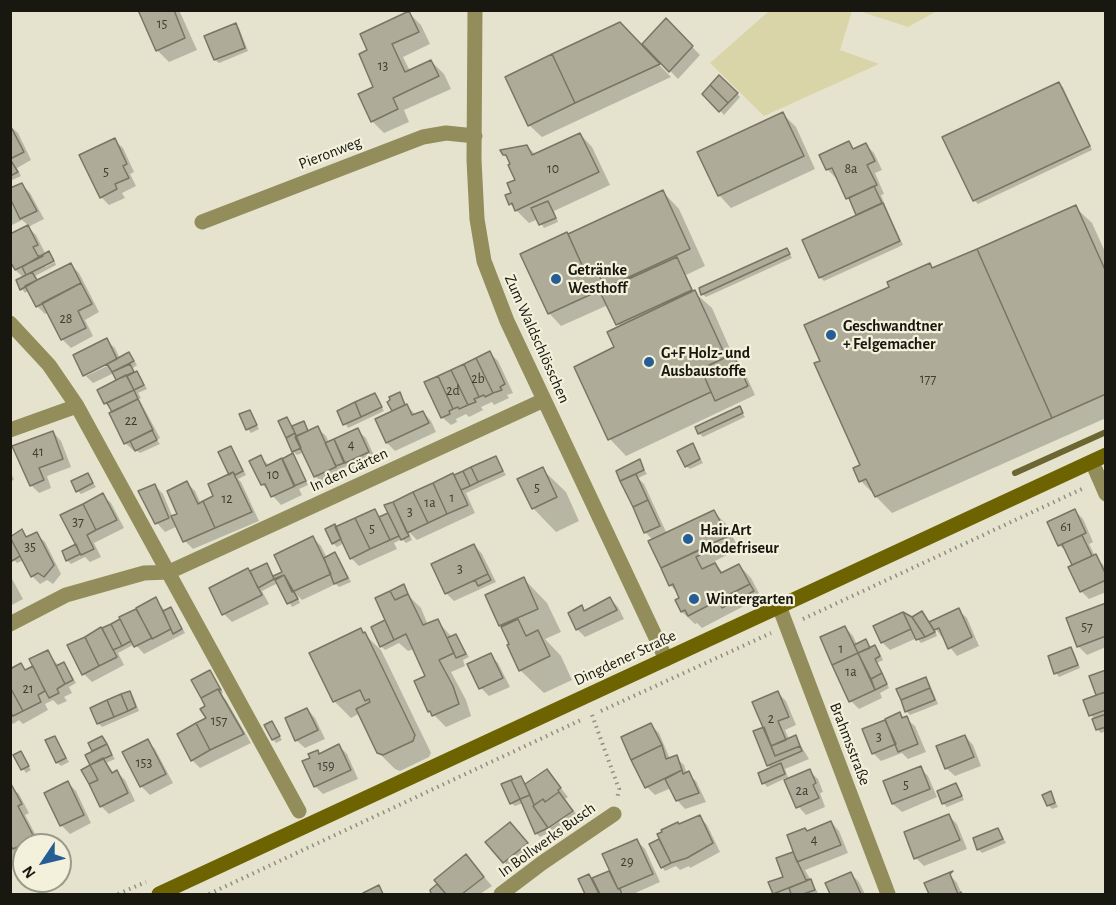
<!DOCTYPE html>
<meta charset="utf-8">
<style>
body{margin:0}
#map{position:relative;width:1116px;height:905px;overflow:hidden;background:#e5e3ce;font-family:"Alegreya Sans",sans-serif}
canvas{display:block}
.frame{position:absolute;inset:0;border:12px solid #191810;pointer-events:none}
.north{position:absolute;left:12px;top:833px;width:60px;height:60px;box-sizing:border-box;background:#f3f1dc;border:2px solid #9c9a8a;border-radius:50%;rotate:235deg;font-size:16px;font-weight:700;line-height:24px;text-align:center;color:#191810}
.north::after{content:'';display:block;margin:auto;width:21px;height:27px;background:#275d95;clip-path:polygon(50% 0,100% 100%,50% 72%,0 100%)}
</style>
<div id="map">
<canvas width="1116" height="905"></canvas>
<div class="frame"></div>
<div class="north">N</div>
</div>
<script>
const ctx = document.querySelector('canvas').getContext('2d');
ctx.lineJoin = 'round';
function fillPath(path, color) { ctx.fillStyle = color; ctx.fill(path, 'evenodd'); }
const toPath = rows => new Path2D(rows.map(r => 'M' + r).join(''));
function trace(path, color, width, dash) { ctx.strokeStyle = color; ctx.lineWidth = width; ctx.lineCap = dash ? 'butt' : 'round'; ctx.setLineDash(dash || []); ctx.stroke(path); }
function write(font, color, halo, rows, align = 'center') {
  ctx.font = font + ' "Alegreya Sans",sans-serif'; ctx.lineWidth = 4.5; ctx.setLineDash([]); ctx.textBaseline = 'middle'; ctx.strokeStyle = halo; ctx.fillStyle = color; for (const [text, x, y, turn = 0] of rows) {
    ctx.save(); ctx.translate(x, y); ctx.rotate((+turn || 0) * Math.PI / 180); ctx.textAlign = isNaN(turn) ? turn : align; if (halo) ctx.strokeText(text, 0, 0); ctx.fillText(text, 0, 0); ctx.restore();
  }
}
const green = toPath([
 [852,11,840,50,879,64,764,116,710,63,769,11],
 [859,11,937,11,908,27]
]);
const shadow = toPath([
 [140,10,179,10,197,50,169,62,157,50],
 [409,13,421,25,430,44,403,57,410,71,431,61,444,74,451,89,404,110,409,122,384,133,372,121,375,88,369,51],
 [666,20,700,55,678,79,644,44],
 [620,24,671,77,542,137,529,125],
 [235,25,239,28,248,51,219,63,215,60],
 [720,77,740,97,724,115,704,94],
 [1059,84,1063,87,1092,150,978,204,974,200,944,138],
 [783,114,796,127,815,169,731,208,719,195],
 [10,126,18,133,31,160,17,168,21,176,10,181],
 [580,134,592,147,610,185,554,211,558,222,544,228,538,219,529,223,510,204,517,181,511,161,504,155,527,146,536,155],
 [114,140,123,148,134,172,130,174,136,186,122,193,125,198,109,205,101,197],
 [849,143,855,150,866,145,874,153,882,170,875,173,884,194,881,195,888,212,903,245,824,281,820,277,859,215,848,198,838,177,836,178,827,169],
 [21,184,30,193,44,219,28,227,36,235,46,255,49,253,54,259,45,263,45,267,55,262,56,265,35,276,38,282,71,265,79,273,99,312,85,320,93,336,71,348,62,339,49,312,45,314,37,306,29,290,25,293,22,289,24,278,10,265,10,235,29,226,22,220,10,226,10,190],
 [663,192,679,209,705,266,686,275,694,292,712,308,734,358,741,364,755,395,626,456,610,439,576,368,616,348,620,327,608,305,561,326,549,313,568,236],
 [1075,207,1092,223,1106,254,1106,418,892,513,861,481,862,466,822,361,891,288,929,265,934,269],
 [787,250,792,258,706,297,702,294],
 [106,340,115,348,120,359,129,353,132,357,137,365,133,368,135,373,140,376,147,389,138,393,141,398,139,399,160,438,157,440,160,444,140,453,136,450,134,451,125,443,114,412,106,404,99,390,118,381,114,373,93,383,86,376,109,365],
 [490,353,498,361,513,393,507,395,509,398,494,405,492,402,481,407,483,410,469,417,466,414,456,419,457,422,451,425,442,417],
 [399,393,407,406,415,414,423,412,431,421,436,432,395,451,387,443,377,420,394,412,389,402],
 [375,395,384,411,348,428,339,412],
 [739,408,745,417,703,437,699,433],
 [249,411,259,429,251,433,248,429],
 [287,419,293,427,303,422,309,432,317,428,326,436,329,443,334,441,338,445,357,430,366,438,376,460,354,470,349,465,341,469,343,475,324,484,315,476,304,452,297,455,293,451],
 [53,432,61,441,71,467,47,476,51,488,39,493,31,485],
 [693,445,703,463,690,469,686,466],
 [231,448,234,451,246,475,238,479,241,482,259,521,193,549,185,541,178,526,165,532,157,523,140,492,155,486,163,494,173,518,179,515,187,483,195,491,201,504,215,497,231,475],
 [293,455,296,459,308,485,299,489,302,495,281,505,262,484,260,457,270,466],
 [495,458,506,475,466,493,475,513,417,540,408,531,412,540,406,543,402,539,394,543,397,549,359,566,351,558,344,543,337,547,333,543,336,529,374,511,381,517,455,477],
 [639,461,647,474,638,478,644,484,667,534,714,512,726,524,739,549,715,561,717,565,716,565,723,573,739,565,751,578,761,597,702,628,697,623,695,624,682,612,677,601,681,599,679,594,670,585,650,542,653,540,645,532,618,471],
 [542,469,566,492,579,521,556,532,533,508],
 [10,470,14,480,10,481],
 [88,474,96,487,81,494,78,491],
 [102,495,111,503,124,528,94,543,101,557,90,562,85,557,71,564,67,560,77,545],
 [1075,511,1083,519,1093,542,1089,544,1095,556,1106,568,1106,592,1089,599,1081,591,1068,553,1059,545],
 [22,531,28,538,36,534,45,542,61,574,53,584,47,580,40,584,32,576,24,560,17,563,14,560],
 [313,538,321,546,327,558,335,554,339,558,351,582,339,587,336,584,302,600,296,594,300,603,292,607,278,583,262,591,269,604,232,622,224,614,211,588,248,570,250,572,266,564,274,577,284,572],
 [474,545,482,554,496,582,454,601,446,593],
 [10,575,23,599,10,606],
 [524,579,547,603,561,632,545,639,561,656,572,680,544,693,520,670,511,645,501,625],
 [404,586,411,598,421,608,428,625,437,621,452,637,456,636,469,657,463,660,465,666,451,672,466,700,471,716,446,727,430,711,416,682,427,676,414,649,408,651,399,643,385,650,381,646,387,621],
 [156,599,166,612,171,609,174,613,185,633,144,654,135,644,118,653,124,665,92,682,84,674,102,630,120,621,124,625,121,617],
 [610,599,618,607,624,619,585,637,577,629,581,607,586,612],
 [1106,604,1106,647,1087,655,1079,647,1068,619],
 [958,610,967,618,979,646,957,656,934,627,937,636,921,643,917,638,890,650,882,642,922,613,930,624],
 [845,627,853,636,857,645,865,641,871,649,875,647,879,651,883,660,877,663,889,688,880,693,882,698,859,709,851,701],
 [360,630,381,650,431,753,429,757,400,771,395,769,378,752,360,713,351,718,334,701],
 [1070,649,1074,652,1080,668,1059,677,1056,673],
 [47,652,59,666,64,663,67,667,76,683,69,687,72,693,64,697,67,701,58,705,53,700,45,704,48,710,23,724,19,720,13,724,10,721,10,671,21,665,27,671,35,667],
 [490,655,498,663,510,687,489,696,481,688],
 [1106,671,1106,731,1101,733,1097,729,1095,720,1091,715,1097,696,1090,677],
 [210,672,223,693,220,694,226,700,251,743,200,768,192,760,208,719],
 [925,679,929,682,938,704,910,715,906,711],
 [129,693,133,696,139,711,102,727,98,723],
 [778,693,786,701,796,725,785,730,789,739,795,736,809,759,785,769,789,780,809,771,818,779,823,792,820,793,825,807,806,815,798,806,786,778,767,787,764,783,772,769,768,765,765,727],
 [307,709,315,718,325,739,305,748,296,740],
 [900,714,915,726,926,752,908,759,902,753,881,761,873,753,864,730],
 [271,723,282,740,276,743,273,739],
 [651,725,659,733,670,759,675,757,684,765,687,774,696,781,706,802,685,809,677,800,671,788,655,795,647,787,623,738],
 [965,736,973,745,981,766,955,776,946,768],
 [55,737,69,762,61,766,57,762],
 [102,738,115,759,106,763,114,774,117,772,125,780,135,801,109,814,101,806,92,766,94,752,90,743],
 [147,741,155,749,173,783,150,795,141,786,124,752],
 [339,746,347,754,358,779,323,794,315,786,312,758,317,752,320,755],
 [20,753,31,770,26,773,15,756],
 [920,768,928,776,937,797,902,812,893,804,885,782],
 [547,771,568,797,565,799,580,819,557,835,548,826,547,827,550,832,540,837,536,833,523,803,515,806,511,803,521,777,527,785],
 [68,783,76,791,91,823,70,834,62,826,46,794],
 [956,785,964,800,947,807,943,803],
 [10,786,19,794,29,813,25,815,41,845,24,845,24,857,10,863],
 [1051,793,1058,807,1052,809,1048,805],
 [699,816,707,825,720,852,690,868,689,866,680,870,676,866,665,871,662,867,659,841,664,846,679,825],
 [949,816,957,824,967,849,924,866,916,858],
 [831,822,839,831,848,853,805,870,818,893,776,894,774,893,785,877,778,859,795,853,807,832],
 [998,829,1006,843,982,853,978,849],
 [518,832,535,852,512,870,504,862],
 [637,841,645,849,660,882,633,894,625,894,621,891,623,894,586,894,580,880,589,875,593,879,609,872,614,877],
 [466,856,492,886,480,894,432,894,431,891],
 [851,874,859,882,865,894,831,894,827,883],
 [949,874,957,883,962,894,930,894,926,884]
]);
const stream = toPath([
 [1015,473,1106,432]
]);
const building = toPath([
 [138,10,174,10,185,38,156,51,138,10],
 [409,11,419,32,392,44,405,72,431,60,439,76,393,98,398,109,371,122,358,94,373,87,359,54,367,50,360,34,409,11],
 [666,18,693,46,669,72,642,44,666,18],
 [620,22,660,64,575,103,552,54,620,22],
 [236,23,245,48,214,60,204,36,236,23],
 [552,54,575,103,528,126,505,77,552,54],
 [719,75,738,93,728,103,710,85,719,75],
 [1059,82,1090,146,973,201,942,137,1059,82],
 [710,85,728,103,719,112,702,94,710,85],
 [783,112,804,156,718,196,697,152,783,112],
 [10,125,24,152,10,159,10,125],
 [580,133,599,172,515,211,512,203,509,205,505,195,511,193,507,183,515,180,508,165,510,164,506,155,503,155,500,150,527,145,532,155,580,133],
 [115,138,127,164,123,166,129,178,115,184,117,189,100,198,79,155,115,138],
 [849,141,853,149,866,143,875,161,867,165,877,185,846,199,832,168,826,170,819,155,849,141],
 [10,159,18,172,10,176,10,159],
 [22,183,37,211,20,219,10,198,10,188,22,183],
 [874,186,882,203,856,215,849,198,874,186],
 [663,190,690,249,605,288,597,271,587,276,568,234,663,190],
 [548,201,556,218,539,225,531,208,548,201],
 [883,203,900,241,819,278,802,240,883,203],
 [1076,205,1106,272,1106,394,1052,418,977,249,1076,205],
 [28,225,38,245,33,247,38,256,43,256,15,270,10,261,10,234,28,225],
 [567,232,587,276,597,271,605,288,548,314,520,254,567,232],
 [787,248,790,254,701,295,699,288,787,248],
 [977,249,1052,418,875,497,866,479,859,482,853,468,860,465,814,363,820,361,804,325,889,287,887,282,930,263,932,268,977,249],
 [49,251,54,261,26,275,22,267,49,251],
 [677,257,692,290,616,325,600,292,677,257],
 [71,263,81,283,36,307,25,286,71,263],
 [32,272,37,280,20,290,16,280,32,272],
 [81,283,92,304,78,311,86,328,61,340,42,303,81,283],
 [695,290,726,357,701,369,711,392,608,440,574,367,614,347,607,332,695,290],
 [107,338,117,359,83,376,73,355,107,338],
 [490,351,505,384,500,387,502,390,493,393,476,358,490,351],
 [129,352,134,361,112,372,107,364,129,352],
 [733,354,748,386,715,401,701,369,733,354],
 [476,358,493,393,485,397,484,395,479,397,464,364,476,358],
 [130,364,134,372,116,380,112,372,130,364],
 [464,364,479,397,474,399,476,402,468,405,451,370,464,364],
 [451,370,468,405,459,409,458,407,453,409,438,376,451,370],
 [137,371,144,385,134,390,127,376,137,371],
 [126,375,134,390,104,404,97,390,126,375],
 [438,376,453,409,449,411,450,414,441,418,424,382,438,376],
 [134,390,138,399,112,412,107,403,134,390],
 [400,392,405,405,392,411,387,402,390,400,389,397,400,392],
 [375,393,382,407,361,417,355,402,375,393],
 [138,399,153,430,124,444,109,413,138,399],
 [355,402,361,417,343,425,337,411,355,402],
 [407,404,412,415,423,411,429,423,386,443,375,419,407,404],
 [740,406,743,413,698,434,695,427,740,406],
 [250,410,257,425,246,430,239,414,250,410],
 [287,417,295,433,286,438,278,421,287,417],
 [304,421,308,431,296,436,292,426,304,421],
 [318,426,336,467,314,477,295,437,318,426],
 [358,428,369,452,345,463,334,439,358,428],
 [152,430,157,440,135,451,130,441,152,430],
 [53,431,63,459,39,468,44,480,30,486,12,446,53,431],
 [295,433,301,448,292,452,286,438,295,433],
 [334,439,344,463,336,466,325,443,334,439],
 [693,443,700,459,685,467,677,451,693,443],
 [231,446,243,471,235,475,233,472,229,475,218,452,231,446],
 [293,453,306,481,294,486,282,459,293,453],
 [261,455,266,466,282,458,295,486,271,497,265,484,261,485,249,461,261,455],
 [496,456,503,471,478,482,471,467,496,456],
 [640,459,644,470,620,481,616,471,640,459],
 [471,467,478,482,470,486,463,471,471,467],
 [543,467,557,497,532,509,517,479,543,467],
 [463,471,470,486,461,490,454,475,463,471],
 [233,472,252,512,215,528,203,501,213,496,208,484,233,472],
 [88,473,93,483,76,492,71,481,88,473],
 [453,473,468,505,447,514,433,483,453,473],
 [636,474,648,500,633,507,620,481,636,474],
 [187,481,198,504,203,501,215,528,183,542,171,516,177,514,167,491,187,481],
 [433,483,447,514,428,523,413,492,433,483],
 [155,484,169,518,155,524,138,491,155,484],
 [413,492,428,523,407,533,393,502,413,492],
 [103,493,117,520,96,530,83,504,103,493],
 [648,500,660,526,644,533,633,507,648,500],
 [393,502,409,536,401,540,384,505,393,502],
 [83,504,96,530,87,535,94,549,81,555,60,515,83,504],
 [375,509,390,540,370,549,355,518,375,509],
 [1075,509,1086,533,1058,546,1047,522,1075,509],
 [714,510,728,536,661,568,648,541,714,510],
 [388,513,399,536,390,540,379,517,388,513],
 [355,518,370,549,350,559,335,527,355,518],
 [335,524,341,539,332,544,325,529,335,524],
 [22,529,26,537,37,532,54,565,44,577,38,573,31,577,10,537,22,529],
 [1082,535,1092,556,1072,565,1062,544,1082,535],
 [313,536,331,574,292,592,284,575,274,579,273,576,282,572,274,555,313,536],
 [10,537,20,556,12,561,10,557,10,537],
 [76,544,80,554,66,561,62,551,76,544],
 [474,544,488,574,445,594,431,564,474,544],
 [704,548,706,552,696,557,702,569,715,563,721,573,739,564,750,584,688,616,685,610,681,612,675,600,679,598,673,584,669,586,661,568,704,548],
 [335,552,348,578,334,584,324,558,335,552],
 [1096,554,1106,575,1106,580,1080,592,1068,567,1096,554],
 [267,563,274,579,258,588,250,571,267,563],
 [248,568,262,595,222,615,209,588,248,568],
 [488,574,491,580,478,586,475,580,488,574],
 [284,575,298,599,287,604,275,580,284,575],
 [524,577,538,609,499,626,485,595,524,577],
 [404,584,408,594,395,600,390,591,404,584],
 [750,584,754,591,722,608,718,600,750,584],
 [390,591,395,600,408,594,423,625,438,619,454,653,439,660,453,686,459,704,432,716,430,711,428,712,414,681,425,676,406,634,394,640,375,598,390,591],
 [156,597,171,629,152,639,136,608,156,597],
 [610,597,617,610,576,630,568,613,582,605,584,611,610,597],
 [1106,603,1106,636,1077,647,1066,618,1106,603],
 [171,607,182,629,173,634,163,611,171,607],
 [959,608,972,637,948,649,939,628,934,630,929,622,959,608],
 [136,609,152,638,134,647,119,617,136,609],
 [922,611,935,632,925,637,912,617,922,611],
 [903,612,911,629,881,643,873,626,903,612],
 [903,612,912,617,925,637,916,640,903,612],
 [120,619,131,641,122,646,111,624,120,619],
 [518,619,526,636,538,630,550,656,519,671,507,645,509,644,501,627,518,619],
 [385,620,394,640,380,647,371,627,385,620],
 [111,624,122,646,113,650,102,628,111,624],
 [845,626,858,653,832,665,820,637,845,626],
 [101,627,117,657,99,666,85,637,101,627],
 [361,628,363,633,365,632,415,735,413,741,383,755,377,753,356,709,370,702,369,699,365,701,360,690,333,702,309,653,361,628],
 [456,634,466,654,456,658,447,638,456,634],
 [85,637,99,666,82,675,67,645,85,637],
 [866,639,870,648,858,653,854,645,866,639],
 [875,645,880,656,875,659,882,673,871,679,858,653,875,645],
 [1071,647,1078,665,1054,674,1048,656,1071,647],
 [48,650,65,684,57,689,59,693,49,698,29,659,48,650],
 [491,653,503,678,479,689,467,664,491,653],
 [858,653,875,690,849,702,832,665,858,653],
 [64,662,73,680,65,684,56,666,64,662],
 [21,663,25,670,33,666,45,691,38,695,41,702,23,711,10,687,10,669,21,663],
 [210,670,221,690,218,689,201,698,191,680,210,670],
 [1106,670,1106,692,1096,695,1089,676,1106,670],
 [882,673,887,684,875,690,871,679,882,673],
 [926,677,930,688,901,700,896,689,926,677],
 [10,687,23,711,13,716,10,712,10,687],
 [930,688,935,700,905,712,901,700,930,688],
 [218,689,244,734,210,750,196,723,206,718,200,709,205,706,201,698,218,689],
 [130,691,136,707,128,711,121,694,130,691],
 [778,691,789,717,778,721,786,740,771,746,752,702,778,691],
 [1105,692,1106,710,1089,716,1083,700,1105,692],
 [121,694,128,711,114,717,107,700,121,694],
 [107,700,114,717,97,724,90,708,107,700],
 [307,708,318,730,295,741,285,718,307,708],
 [900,712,902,718,907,716,918,744,898,752,885,719,900,712],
 [1106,714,1106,727,1096,730,1092,719,1106,714],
 [885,720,896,744,872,754,862,729,885,720],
 [272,721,280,736,272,740,264,725,272,721],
 [196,723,210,750,191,761,177,734,196,723],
 [651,723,662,745,631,760,621,737,651,723],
 [764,727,775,756,800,746,802,751,767,766,753,731,764,727],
 [796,735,800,746,775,756,771,746,796,735],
 [965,735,974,757,945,769,936,746,965,735],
 [55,736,66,758,56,763,45,740,55,736],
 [102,736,107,744,92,751,88,743,102,736],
 [148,739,166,774,140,787,122,752,148,739],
 [107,744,112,755,90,765,85,755,107,744],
 [339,744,351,770,314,787,302,761,310,758,308,754,318,750,319,754,339,744],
 [662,745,666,759,677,755,682,770,645,788,631,760,662,745],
 [21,751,29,766,21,770,13,755,21,751],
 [103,758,112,773,117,770,128,793,100,807,89,784,98,780,90,765,103,758],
 [781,763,785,774,762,784,758,773,781,763],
 [90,765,98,780,89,784,81,770,90,765],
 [921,766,930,789,892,804,883,781,921,766],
 [547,769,561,788,558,790,559,792,545,802,543,799,534,805,525,784,547,769],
 [810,769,816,783,813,785,819,798,796,808,784,780,810,769],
 [682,770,683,774,689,771,699,793,676,801,665,779,682,770],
 [521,776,530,795,520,799,511,780,521,776],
 [511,780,520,799,510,804,501,784,511,780],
 [68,781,84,815,60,826,44,793,68,781],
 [956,783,962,796,942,804,937,791,956,783],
 [11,784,22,804,18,806,35,839,13,849,10,845,11,784],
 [1051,791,1055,803,1047,806,1042,795,1051,791],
 [559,792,573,811,548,828,533,806,543,799,545,802,559,792],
 [530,795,534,805,533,806,548,828,535,834,520,799,530,795],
 [949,814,960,840,914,859,904,832,949,814],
 [700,815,713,843,687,858,671,863,657,834,662,832,661,830,678,822,679,824,700,815],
 [831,821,841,845,797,862,787,835,805,828,807,831,831,821],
 [510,822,528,843,503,863,485,842,510,822],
 [998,828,1003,839,977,850,973,838,998,828],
 [637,839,653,874,618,889,602,854,637,839],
 [659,839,671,863,661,868,649,844,659,839],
 [793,852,806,880,811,879,773,894,768,882,783,877,776,858,793,852],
 [466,854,484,877,462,894,446,894,434,880,466,854],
 [609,871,618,889,620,889,622,894,600,894,592,878,609,871],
 [953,871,950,874,958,894,961,892,962,894,929,894,924,883,953,871],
 [851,872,861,894,830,894,825,883,851,872],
 [589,874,599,894,585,894,578,879,589,874],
 [811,879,815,890,803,894,791,894,789,888,811,879],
 [437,884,446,894,431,894,430,890,437,884],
 [379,885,383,894,364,894,363,893,379,885]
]);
const path = toPath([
 [803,619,1084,488],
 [601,711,771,633],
 [592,715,619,789,617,799],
 [118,894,146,882],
 [209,894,583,719]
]);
const street = toPath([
 [475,10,474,160,477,219,484,261,507,321,666,659],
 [202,222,423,137,446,133,475,136],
 [10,323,49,365,77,406,299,811],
 [10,430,77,406],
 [1092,462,1106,494],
 [779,606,888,894],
 [10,624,66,595,144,573,169,572,544,400],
 [501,894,542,863,614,814]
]);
const secondary = toPath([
 [159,894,1106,455]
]);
const markers = [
 [556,279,6,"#275d95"],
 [831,335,6,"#275d95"],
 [649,362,6,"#275d95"],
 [688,539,6,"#275d95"],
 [694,599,6,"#275d95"]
];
const numberNames = [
 ["15",162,24],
 ["13",383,66],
 ["10",553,169],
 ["8a",851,169],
 ["5",106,172],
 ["28",66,319],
 ["2b",478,379],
 ["177",928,379],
 ["2d",453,391],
 ["22",131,421],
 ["4",351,445],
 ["41",38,452],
 ["10",273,475],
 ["5",537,488],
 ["1",452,498],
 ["12",227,499],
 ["1a",430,503],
 ["3",410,512],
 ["37",78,522],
 ["61",1066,527],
 ["5",372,529],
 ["35",30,547],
 ["3",460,569],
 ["57",1087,627],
 ["1",841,649],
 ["1a",851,672],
 ["21",28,689],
 ["2",771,719],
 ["157",219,721],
 ["3",879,737],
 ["153",144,763],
 ["159",326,766],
 ["5",906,785],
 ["2a",802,791],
 ["4",814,840],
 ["29",627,862]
];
const streetNames = [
 ["Pieronweg",330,153,-21],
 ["Zum Waldschlösschen",537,339,66],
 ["In den Gärten",349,470,-25],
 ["Dingdener Straße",625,658,-25],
 ["Brahmsstraße",850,744,69],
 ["In Bollwerks Busch",547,840,-36]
];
const poiNames = [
 ["Getränke",568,270],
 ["Westhoff",568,288],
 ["Geschwandtner",843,326],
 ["+ Felgemacher",843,344],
 ["G+F Holz- und",661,353],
 ["Ausbaustoffe",661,371],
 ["Hair.Art",700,530],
 ["Modefriseur",700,548],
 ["Wintergarten",706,599]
];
fillPath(green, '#dad5a8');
fillPath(shadow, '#0003');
trace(stream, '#6c6632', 6);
fillPath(building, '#aeac98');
trace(building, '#787663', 1.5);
trace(path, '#908e7f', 4, [1.5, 4.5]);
trace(street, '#938d5c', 15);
trace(secondary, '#6e6301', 15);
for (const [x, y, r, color] of markers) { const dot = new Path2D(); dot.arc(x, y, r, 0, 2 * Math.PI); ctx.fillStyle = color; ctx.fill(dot); trace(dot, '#f3f1dc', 2); }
write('14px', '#3e3d32', null, numberNames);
write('16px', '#191810', '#f3f1dc', streetNames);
write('bold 16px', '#191810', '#f3f1dc', poiNames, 'left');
</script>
